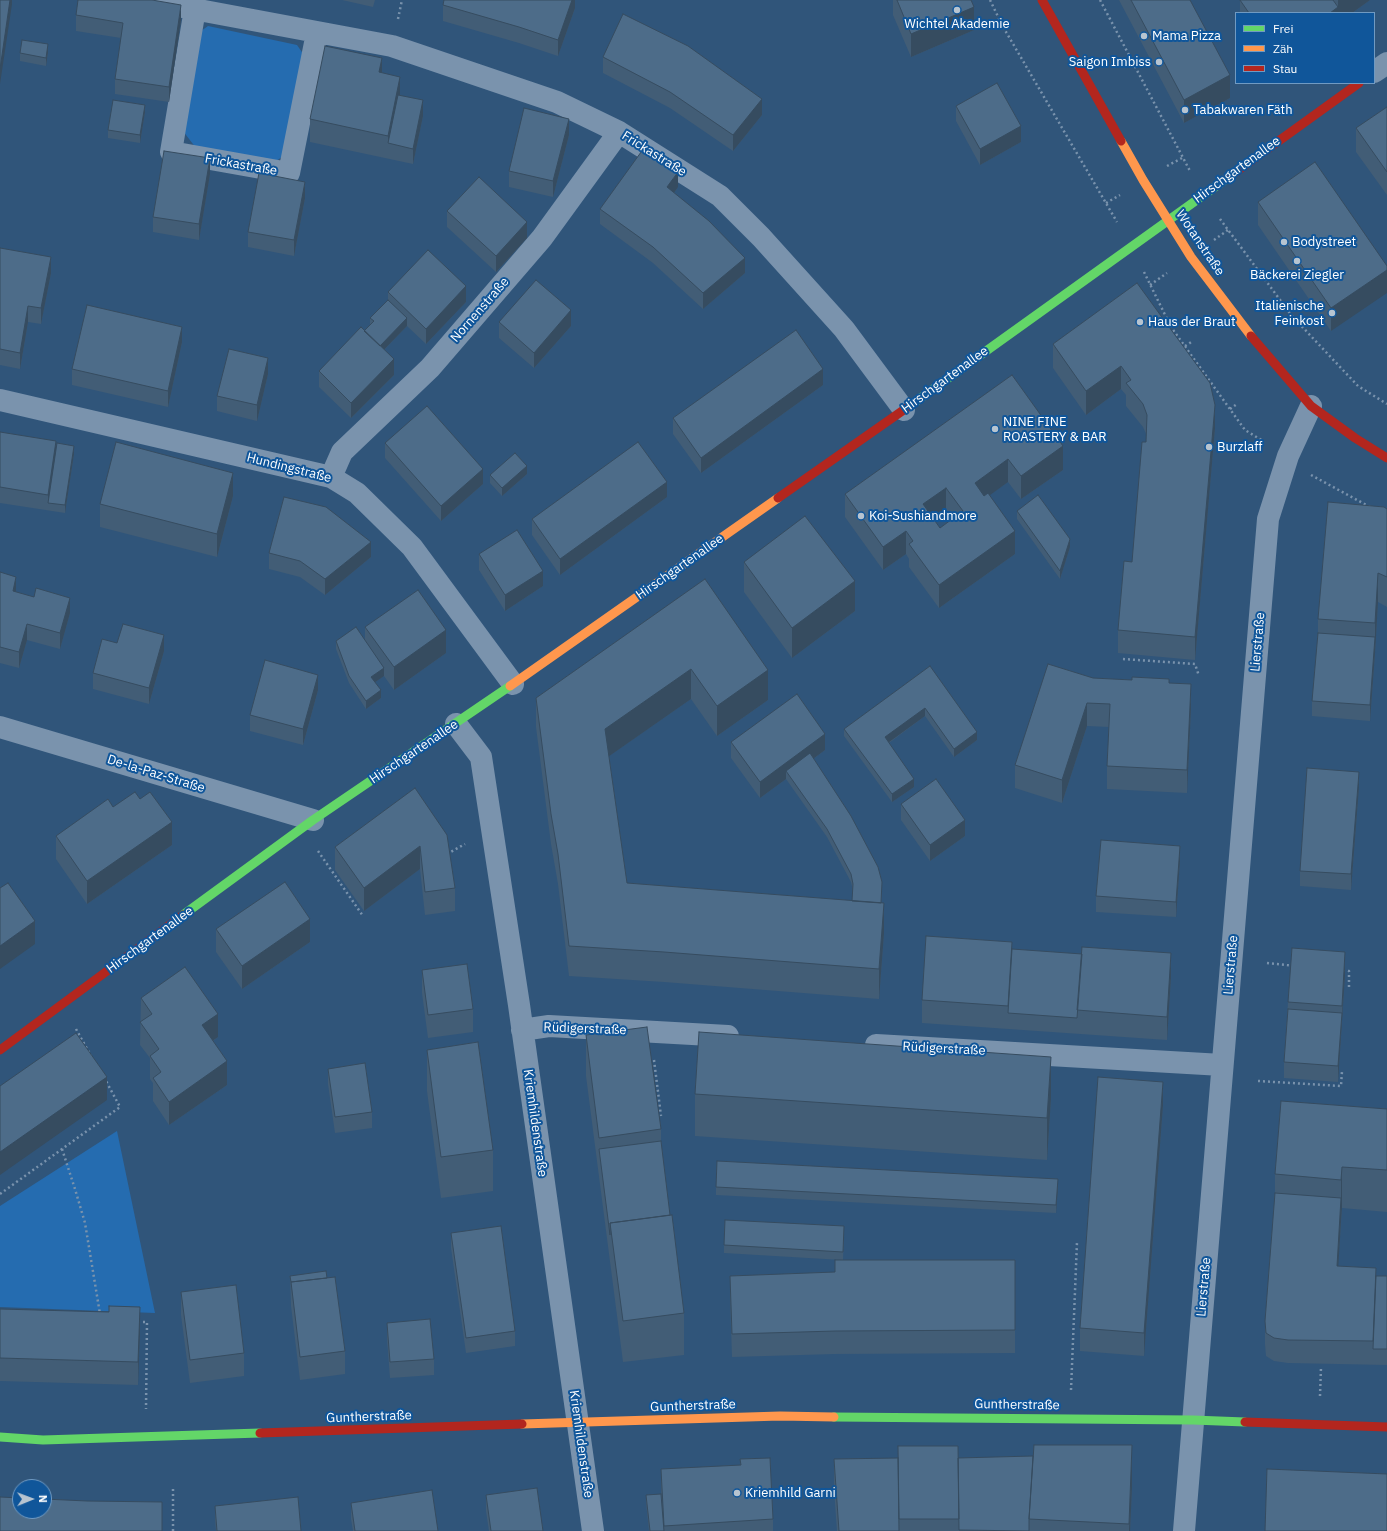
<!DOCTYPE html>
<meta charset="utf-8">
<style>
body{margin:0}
#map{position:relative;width:1387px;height:1531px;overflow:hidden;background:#30557a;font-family:"IBM Plex Sans",sans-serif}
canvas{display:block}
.legend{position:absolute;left:1235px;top:12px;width:140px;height:72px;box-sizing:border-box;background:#10569a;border:1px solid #709ac2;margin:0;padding:5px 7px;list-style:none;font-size:12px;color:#fff}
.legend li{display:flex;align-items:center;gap:8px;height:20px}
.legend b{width:20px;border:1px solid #709ac2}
.north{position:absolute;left:12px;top:1479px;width:40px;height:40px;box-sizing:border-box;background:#10569a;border:1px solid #709ac2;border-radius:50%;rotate:89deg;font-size:11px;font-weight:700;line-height:16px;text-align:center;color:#fff}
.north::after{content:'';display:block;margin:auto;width:14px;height:18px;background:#b7c4d0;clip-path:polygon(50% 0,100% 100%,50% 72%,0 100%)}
</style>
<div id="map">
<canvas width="1387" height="1531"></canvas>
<ul class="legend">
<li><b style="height:5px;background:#63d668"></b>Frei</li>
<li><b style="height:5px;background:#ff974d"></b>Zäh</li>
<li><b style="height:5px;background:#b3261e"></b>Stau</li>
</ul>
<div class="north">N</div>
</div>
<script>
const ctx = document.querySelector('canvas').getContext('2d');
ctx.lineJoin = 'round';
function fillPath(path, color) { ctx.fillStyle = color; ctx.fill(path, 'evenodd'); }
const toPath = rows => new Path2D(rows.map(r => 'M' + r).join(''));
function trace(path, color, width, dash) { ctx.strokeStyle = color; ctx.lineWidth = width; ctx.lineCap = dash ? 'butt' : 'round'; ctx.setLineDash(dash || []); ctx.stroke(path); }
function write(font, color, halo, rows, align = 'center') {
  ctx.font = font + ' "IBM Plex Sans",sans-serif'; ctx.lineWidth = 4; ctx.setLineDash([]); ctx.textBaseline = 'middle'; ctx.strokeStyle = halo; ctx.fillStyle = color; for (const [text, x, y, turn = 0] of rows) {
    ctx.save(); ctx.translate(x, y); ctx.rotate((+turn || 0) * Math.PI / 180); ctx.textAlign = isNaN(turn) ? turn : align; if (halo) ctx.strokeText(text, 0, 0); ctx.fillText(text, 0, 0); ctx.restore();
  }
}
const green = toPath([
 [208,26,297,45,304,55,287,153,275,162,196,148,183,131,201,31],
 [117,1131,155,1313,0,1307,0,1206]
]);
const path = toPath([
 [990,0,1002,25,1117,222],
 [1100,0,1190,171],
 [398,19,402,0],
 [1167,166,1182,158],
 [1106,203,1120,195],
 [1220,219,1292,316,1358,386,1387,404],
 [1214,240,1228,230],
 [1144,272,1171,327,1245,430,1263,441],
 [1150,285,1167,273],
 [1185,346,1193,341],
 [1230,409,1237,404],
 [1311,475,1370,507],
 [1123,659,1195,664,1199,676],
 [318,851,363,916],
 [447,854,465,844],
 [1267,963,1295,966],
 [1343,971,1349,971,1349,987],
 [76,1029,91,1056],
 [654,1060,661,1116],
 [1258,1081,1341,1086,1342,1071],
 [62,1149,75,1189,85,1223,100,1314],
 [0,1194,120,1107,106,1081],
 [138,1322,147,1322,146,1409],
 [1071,1390,1077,1242],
 [1320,1396,1321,1367],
 [173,1531,173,1488]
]);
const street = toPath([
 [145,0,392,46,557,102,619,132,720,196,761,237,844,329,904,410],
 [195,9,171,152,289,173,317,33],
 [1374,72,1387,63],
 [0,400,331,477,357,493,412,547,513,684],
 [331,477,342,452,430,368,542,238,619,132],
 [456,724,481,757,519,1005,593,1531],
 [0,727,313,820],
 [522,1030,549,1026,728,1036],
 [876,1045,1222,1065],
 [1184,1531,1268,519,1288,456,1311,406]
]);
const fast = toPath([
 [915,402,1226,179],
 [183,915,313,820,510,686],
 [834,1417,1193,1420,1245,1422],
 [0,1437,43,1440,260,1433]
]);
const slow = toPath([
 [1121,141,1143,180,1191,257,1251,336],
 [510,686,778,498],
 [522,1424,780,1416,834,1417]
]);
const jam = toPath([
 [1042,0,1121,141],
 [1226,179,1359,83],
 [1251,336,1311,406,1355,438,1387,458],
 [778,498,915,402],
 [0,1050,183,915],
 [1245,1422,1387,1427],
 [260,1433,522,1424]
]);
const wall = toPath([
 [342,0,375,0,373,7],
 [575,0,575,8,558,56,519,43,443,21,443,5],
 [893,0,971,0,974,30,911,57,893,15],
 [1119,0,1190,0,1230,98,1184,123],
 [1240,0,1370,0,1352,13,1240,13],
 [76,15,181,20,169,102,115,94,115,79,121,38,76,31],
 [48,52,46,66,20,61,20,53],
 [603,57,762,115,733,151,670,108,603,73],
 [382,73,400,95,423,116,413,164,310,142,310,119],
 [956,106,1021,142,980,165,956,121],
 [1387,107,1387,195,1356,152,1356,128],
 [145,112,140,143,108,138,108,130],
 [569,135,553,197,509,187,509,171],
 [210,174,199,240,153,232,153,217],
 [678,187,674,193,745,273,703,309,653,263,600,224,600,209],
 [305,198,294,256,248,247,248,232],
 [1258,202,1387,266,1331,331,1258,225],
 [447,211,527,238,496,272,447,227],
 [0,248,51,273,41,324,28,322,20,369,0,365],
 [1137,283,1215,428,1195,660,1118,653,1118,630,1132,562,1147,436,1143,427,1126,406,1126,395,1121,389,1086,415,1053,368,1053,344],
 [388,292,466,302,426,344,407,326,384,350,394,375,351,418,319,387,319,371,364,331,370,325,370,318,388,300],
 [499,322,571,326,534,368,499,338],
 [182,342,168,407,72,385,72,369],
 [268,374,257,421,217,411,217,396],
 [1012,375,1063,470,1021,499,1008,482,989,495,1015,554,939,608,909,567,909,559,906,554,883,570,845,517,845,494],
 [946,511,952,519,940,528,934,520],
 [823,385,701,473,673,434,673,418],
 [0,432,56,450,74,454,65,513,0,503],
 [385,443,483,484,441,521,385,458],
 [527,474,502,496,490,483,490,475],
 [233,496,217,557,100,527,100,504],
 [667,497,560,575,532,535,532,519],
 [1387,509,1387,607,1378,602,1375,653,1370,721,1312,716,1312,701,1318,633,1318,619],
 [1017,511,1070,547,1060,579,1017,519],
 [269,553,371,557,325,595,300,577,269,569],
 [479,554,543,586,505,611,479,570],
 [744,562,855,611,792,658,744,592],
 [0,572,16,592,70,613,60,649,27,640,19,668,0,663],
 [705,579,768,700,717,736,691,699,609,756,627,883,852,901,853,891,851,882,827,837,786,779,760,798,731,758,731,742,825,750,813,759,882,890,881,903,884,933,879,999,664,982,569,976,558,884,551,844,536,727,536,698],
 [365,627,446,653,394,690,384,676,375,682,381,698,366,709,349,683,336,649,336,641,365,641],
 [117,643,164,651,149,704,93,689,93,673],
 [930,666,977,740,954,757,925,716,889,743,914,787,892,802,844,736,844,729],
 [1093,678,1169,683,1191,708,1187,793,1107,789,1107,766,1109,727,1087,726,1062,803,1015,788,1015,765],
 [318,690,303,745,250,731,250,715],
 [1359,787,1351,890,1300,886,1300,871],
 [415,788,455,888,455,911,425,915,420,869,364,911,335,870,335,847],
 [901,804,965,836,930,861,901,820],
 [113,807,172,845,87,904,56,859,56,836],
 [1180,861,1176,917,1096,912,1096,896],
 [216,929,310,942,242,989,216,952],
 [1012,949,1171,977,1167,1040,922,1023,922,1000],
 [422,970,473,1009,473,1032,428,1038,422,993],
 [1345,975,1338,1082,1284,1078,1284,1062,1288,1002],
 [141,998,218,1037,213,1041,227,1085,169,1125,153,1101,153,1083,150,1079,150,1058,140,1045],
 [586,1035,661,1129,661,1141,670,1215,684,1313,684,1355,623,1362,586,1076],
 [427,1050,493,1150,493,1191,441,1198,427,1091],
 [328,1069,372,1112,372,1128,335,1133,328,1084],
 [695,1094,1051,1098,1047,1160,695,1136],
 [1163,1105,1144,1356,1080,1351,1080,1328],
 [1387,1109,1387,1212,1342,1208,1338,1267,1376,1276,1387,1276,1387,1365,1288,1363,1274,1361,1266,1356,1265,1344,1265,1321,1275,1193,1275,1174],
 [716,1187,1058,1187,1056,1213,716,1195],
 [451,1233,515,1331,515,1346,466,1353,451,1248],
 [844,1234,843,1260,1015,1260,1015,1353,835,1354,732,1357,730,1299,730,1276,835,1272,842,1260,724,1253,724,1245],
 [290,1276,327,1278,345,1351,345,1374,300,1380,291,1306],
 [181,1292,244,1353,244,1376,190,1383,181,1315],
 [0,1309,140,1330,138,1385,0,1381],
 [387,1323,434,1359,434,1375,390,1378,387,1339],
 [958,1458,1132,1487,1130,1531,837,1531,834,1489,834,1459],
 [740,1459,773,1519,773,1531,649,1531,646,1503,646,1495,661,1494,661,1469,740,1465],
 [486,1495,543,1531,489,1531,486,1511],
 [351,1503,438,1531,353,1531,351,1519],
 [215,1506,301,1531,216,1531,215,1521]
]);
const shadedWall = toPath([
 [10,0,12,0,12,4,0,84,0,69],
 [572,0,575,0,575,8,558,56,558,40],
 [1338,0,1370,0,1352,13,1338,13],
 [181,5,181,20,169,102,169,87],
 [974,7,974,30,911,57,911,34],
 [1338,7,1338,13,1330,13],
 [48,44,48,52,46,66,46,58],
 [382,58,382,81,379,72],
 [1230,75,1230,98,1184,123,1184,100],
 [400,77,400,100,388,143,388,159,388,136],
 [762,99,762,115,733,151,733,135],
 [423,100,423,116,413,164,413,149],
 [145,105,145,112,140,143,140,135],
 [569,119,569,135,553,197,553,181],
 [1021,126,1021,142,980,165,980,149],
 [210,158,210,174,199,240,199,224],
 [678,172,678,187,667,203,667,187],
 [305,182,305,198,294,256,294,240],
 [527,222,527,238,496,272,496,256],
 [51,257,51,273,41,324,41,308],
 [745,258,745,273,703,309,703,293],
 [1387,270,1387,293,1331,331,1331,308],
 [466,286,466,302,426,344,426,329],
 [28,306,28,322,20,369,20,353],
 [571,310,571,326,534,368,534,353],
 [407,318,407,326,376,358,376,350],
 [182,327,182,342,168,407,168,391],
 [268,358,268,374,257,421,257,405],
 [394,359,394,375,351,418,351,403],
 [1121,366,1121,389,1086,415,1086,391],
 [823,369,823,385,701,473,701,458],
 [1215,405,1215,428,1195,660,1195,637],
 [56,441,56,456,48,503,48,495],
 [74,446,74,454,65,513,65,505],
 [1063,446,1063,470,1021,499,1021,476],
 [1008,459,1008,482,975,506,975,483],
 [527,466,527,474,502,496,502,488],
 [483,469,483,484,441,521,441,506],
 [233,473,233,496,217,557,217,534],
 [667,482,667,497,560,575,560,559],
 [946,488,946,511,923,527,923,504],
 [906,531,906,554,883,570,883,547],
 [1015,531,1015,554,939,608,939,585],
 [1070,539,1070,547,1060,579,1060,571],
 [371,542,371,557,325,595,325,579],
 [543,571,543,586,505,611,505,595],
 [1378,573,1378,602,1375,653,1370,721,1370,705,1375,637,1375,623],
 [16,577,16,593,13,591],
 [855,581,855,611,792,658,792,628],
 [70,598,70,613,60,649,60,633],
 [27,624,27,640,19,668,19,652],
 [446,630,446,653,394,690,394,667],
 [164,635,164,651,149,704,149,688],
 [384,668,384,676,371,685,371,677],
 [691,669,691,699,605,759,605,729],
 [768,670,768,700,717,736,717,706],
 [318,675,318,690,303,745,303,729],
 [1191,684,1191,708,1187,793,1187,770],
 [381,690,381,698,366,709,366,701],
 [1087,703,1087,726,1062,803,1062,780],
 [925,708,925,716,885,745,885,737],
 [977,732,977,740,954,757,954,749],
 [825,734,825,750,790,776,786,771,786,779,760,798,760,782],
 [1359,772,1359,787,1351,890,1351,874],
 [914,779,914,787,892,802,892,794],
 [965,820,965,836,930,861,930,845],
 [172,822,172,845,87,904,87,881],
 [420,846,420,869,364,911,364,888],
 [1180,846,1180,861,1176,917,1176,902],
 [884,903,884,933,879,999,879,969],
 [310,919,310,942,242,989,242,966],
 [35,921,35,944,0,969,0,946],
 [1345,952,1345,975,1338,1082,1338,1066,1342,1013],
 [1171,953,1171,977,1167,1040,1167,1017],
 [218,1014,218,1037,202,1048,202,1025],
 [1051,1057,1051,1098,1047,1160,1047,1118],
 [227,1061,227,1085,169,1125,169,1102],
 [107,1077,107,1100,0,1175,0,1152],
 [1163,1082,1163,1105,1144,1356,1144,1333],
 [1342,1167,1342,1208,1341,1221,1341,1180],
 [1058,1179,1058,1187,1056,1213,1056,1205],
 [1341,1198,1341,1221,1337,1289,1337,1266],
 [140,1307,140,1330,138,1385,138,1362],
 [1132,1445,1132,1487,1130,1531,1129,1531]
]);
const building = toPath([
 [0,0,10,0,0,69,0,0],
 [78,0,152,0,181,5,169,87,115,79,123,23,76,15,78,0],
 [444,0,572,0,558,40,519,27,443,5,444,0],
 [897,0,971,0,974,7,911,34,897,0],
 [1131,0,1190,0,1230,75,1184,100,1131,0],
 [1240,0,1333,0,1338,7,1330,13,1249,13,1240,0],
 [623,14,688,46,762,99,733,135,670,92,603,57,623,14],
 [22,40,48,44,46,58,20,53,22,40],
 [325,46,382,58,379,72,400,77,388,136,310,119,325,46],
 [997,83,1021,126,980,149,956,106,997,83],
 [398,95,423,100,413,149,388,143,398,95],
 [113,100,145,105,140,135,108,130,113,100],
 [1387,107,1387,172,1356,128,1387,107],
 [524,108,569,119,553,181,509,171,524,108],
 [644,148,678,172,667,187,709,221,745,258,703,293,653,247,600,209,644,148],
 [164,151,210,158,199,224,153,217,164,151],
 [1315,162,1387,266,1387,270,1331,308,1258,202,1315,162],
 [259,173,305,182,294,240,248,232,259,173],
 [479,177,527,222,496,256,447,211,479,177],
 [0,248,51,257,41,308,28,306,20,353,0,349,0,248],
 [428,250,466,286,426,329,388,292,428,250],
 [536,280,571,310,534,353,499,322,536,280],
 [1137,283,1210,383,1215,405,1195,637,1118,630,1124,561,1132,562,1142,442,1146,442,1147,415,1143,404,1126,383,1131,380,1121,366,1086,391,1053,344,1137,283],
 [388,300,407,318,380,346,364,331,374,321,370,318,388,300],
 [87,305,182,327,168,391,72,369,87,305],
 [361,327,394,359,351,403,319,371,361,327],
 [796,330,823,369,701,458,673,418,796,330],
 [229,349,268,358,257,405,217,396,229,349],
 [1012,375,1063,446,1021,476,1008,459,975,483,984,496,988,493,1015,531,939,585,909,544,913,541,906,531,883,547,845,494,1012,375],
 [946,488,963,511,940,528,923,504,946,488],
 [427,406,483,469,441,506,385,443,427,406],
 [0,432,56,441,48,495,0,487,0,432],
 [116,442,233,473,217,534,100,504,116,442],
 [638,442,667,482,560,559,532,519,638,442],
 [57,443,74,446,65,505,48,503,57,443],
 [515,453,527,466,502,488,490,475,515,453],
 [1038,495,1070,539,1060,571,1017,511,1038,495],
 [284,497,326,507,371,542,325,579,300,561,269,553,284,497],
 [1328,502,1384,507,1387,509,1387,577,1378,573,1375,623,1318,619,1328,502],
 [805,516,855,581,792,628,744,562,805,516],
 [517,530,543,571,505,595,479,554,517,530],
 [0,572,16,577,13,591,34,597,36,588,70,598,60,633,27,624,19,652,0,647,0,572],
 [705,579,768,670,717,706,691,669,605,729,627,883,884,903,879,969,664,952,569,946,558,854,551,814,536,698,705,579],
 [418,590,446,630,394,667,365,627,418,590],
 [123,624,164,635,149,688,93,673,102,639,117,643,123,624],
 [356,627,384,668,371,677,381,690,366,701,349,676,336,641,356,627],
 [1318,633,1375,637,1370,705,1312,701,1318,633],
 [265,660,318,675,303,729,250,715,265,660],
 [1048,664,1093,678,1132,680,1132,677,1169,679,1169,683,1191,684,1187,770,1107,766,1110,704,1087,703,1062,780,1015,765,1048,664],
 [930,666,977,732,954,749,925,708,885,737,914,779,892,794,844,729,930,666],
 [797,694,825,734,760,782,731,742,797,694],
 [810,753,851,816,878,867,882,882,881,903,852,901,853,884,851,874,827,829,786,771,810,753],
 [1307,768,1359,772,1351,874,1300,871,1307,768],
 [936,779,965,820,930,845,901,804,936,779],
 [415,788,447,835,455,888,425,892,420,846,364,888,335,847,415,788],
 [135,792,140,799,150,792,172,822,87,881,56,836,108,799,113,807,135,792],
 [1101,840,1180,846,1176,902,1096,896,1101,840],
 [285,882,310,919,242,966,216,929,285,882],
 [8,883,35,921,0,946,0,888,8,883],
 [926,936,1012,942,1008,1006,922,1000,926,936],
 [1082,947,1171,953,1167,1017,1077,1010,1082,947],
 [1292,948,1345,952,1342,1006,1288,1002,1292,948],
 [1012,949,1082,954,1077,1018,1008,1013,1012,949],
 [467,964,473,1009,428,1015,422,970,467,964],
 [185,967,218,1014,202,1025,227,1061,169,1102,153,1078,161,1072,150,1056,159,1049,140,1022,152,1014,141,998,185,967],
 [1288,1009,1342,1013,1338,1066,1284,1062,1288,1009],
 [647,1027,661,1129,599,1138,586,1035,647,1027],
 [699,1032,1051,1057,1047,1118,695,1094,699,1032],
 [76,1033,107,1077,0,1152,0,1086,76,1033],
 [478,1042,493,1150,441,1157,427,1050,478,1042],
 [365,1063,372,1112,335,1117,328,1069,365,1063],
 [1098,1077,1163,1082,1144,1333,1080,1328,1098,1077],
 [1281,1101,1387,1109,1387,1170,1342,1167,1341,1180,1275,1174,1281,1101],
 [661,1141,670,1215,610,1223,610,1235,599,1149,661,1141],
 [717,1161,1058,1179,1056,1205,716,1187,717,1161],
 [1275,1193,1341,1198,1337,1266,1376,1268,1373,1341,1288,1340,1274,1338,1266,1333,1265,1321,1275,1193],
 [672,1215,684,1313,623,1321,610,1223,672,1215],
 [725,1220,844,1226,843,1252,724,1245,725,1220],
 [501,1226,515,1331,466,1338,451,1233,501,1226],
 [835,1260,1015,1260,1015,1330,835,1331,732,1334,730,1276,835,1272,835,1260],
 [326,1271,327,1278,291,1282,290,1276,326,1271],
 [1376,1276,1387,1276,1387,1349,1373,1349,1376,1276],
 [335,1277,345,1351,300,1357,291,1282,335,1277],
 [236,1285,244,1353,190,1360,181,1292,236,1285],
 [109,1306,140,1307,138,1362,0,1358,0,1309,109,1312,109,1306],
 [430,1319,434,1359,390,1362,387,1323,430,1319],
 [1034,1445,1132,1445,1129,1524,1029,1519,1034,1445],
 [898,1446,958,1446,959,1519,899,1519,898,1446],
 [1033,1456,1029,1519,1029,1531,959,1530,958,1458,1033,1456],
 [770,1458,773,1519,664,1526,661,1469,741,1465,740,1459,770,1458],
 [898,1458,899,1531,839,1531,834,1459,898,1458],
 [1267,1469,1387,1474,1387,1531,1265,1531,1267,1469],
 [537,1488,543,1531,491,1531,486,1495,537,1488],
 [432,1490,438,1531,355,1531,351,1503,432,1490],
 [661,1494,664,1531,650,1531,646,1495,661,1494],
 [0,1497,20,1498,20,1511,44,1511,44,1499,87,1501,162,1502,162,1531,0,1531,0,1497],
 [298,1497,301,1531,217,1531,215,1506,298,1497]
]);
const markers = [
 [957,10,4,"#b7c4d0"],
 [1144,36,4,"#b7c4d0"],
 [1159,62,4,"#b7c4d0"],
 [1185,110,4,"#b7c4d0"],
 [1284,242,4,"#b7c4d0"],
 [1297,261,4,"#b7c4d0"],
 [1332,313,4,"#b7c4d0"],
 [1140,322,4,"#b7c4d0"],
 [995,429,4,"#b7c4d0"],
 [1209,447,4,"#b7c4d0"],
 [861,516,4,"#b7c4d0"],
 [737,1493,4,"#b7c4d0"]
];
const poiNames = [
 ["Wichtel Akademie",957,24,"center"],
 ["Mama Pizza",1152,36],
 ["Saigon Imbiss",1151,62,"right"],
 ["Tabakwaren Fäth",1193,110],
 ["Bodystreet",1292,242],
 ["Bäckerei Ziegler",1297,275,"center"],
 ["Italienische",1324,306,"right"],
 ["Feinkost",1324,321,"right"],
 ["Haus der Braut",1148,322],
 ["NINE FINE",1003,422],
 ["ROASTERY & BAR",1003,437],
 ["Burzlaff",1217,447],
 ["Koi-Sushiandmore",869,516],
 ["Kriemhild Garni",745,1493]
];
const streetNames = [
 ["Frickastraße",654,154,32],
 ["Frickastraße",241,165,10],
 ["Hirschgartenallee",1237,170,-36],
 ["Wotanstraße",1200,243,56],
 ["Nornenstraße",480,310,-49],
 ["Hirschgartenallee",945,380,-36],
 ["Hundingstraße",289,468,14],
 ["Hirschgartenallee",680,567,-35],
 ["Lierstraße",1258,642,-85],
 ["Hirschgartenallee",414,752,-34],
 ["De-la-Paz-Straße",156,774,17],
 ["Hirschgartenallee",150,940,-36],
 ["Lierstraße",1231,965,-85],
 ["Rüdigerstraße",585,1029,2],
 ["Rüdigerstraße",944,1049,3],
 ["Kriemhildenstraße",535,1123,82],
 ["Lierstraße",1204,1287,-85],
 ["Guntherstraße",1017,1405,1],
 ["Guntherstraße",693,1406,-2],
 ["Guntherstraße",369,1417,-2],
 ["Kriemhildenstraße",581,1444,82]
];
fillPath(green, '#256cb0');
trace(path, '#7a93ad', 2.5, [2, 3]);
trace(street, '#7a93ad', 22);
trace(fast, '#63d668', 9);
trace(slow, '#ff974d', 9);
trace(jam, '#b3261e', 9);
fillPath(wall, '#425d76');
fillPath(shadedWall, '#364c60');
fillPath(building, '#4d6c89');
trace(building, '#364c60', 1);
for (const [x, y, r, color] of markers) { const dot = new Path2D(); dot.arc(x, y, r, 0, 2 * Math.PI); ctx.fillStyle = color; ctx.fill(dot); trace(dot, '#10569a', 1.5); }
write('13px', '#fff', '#10569a', poiNames, 'left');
write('13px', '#fff', '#10569a', streetNames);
</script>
